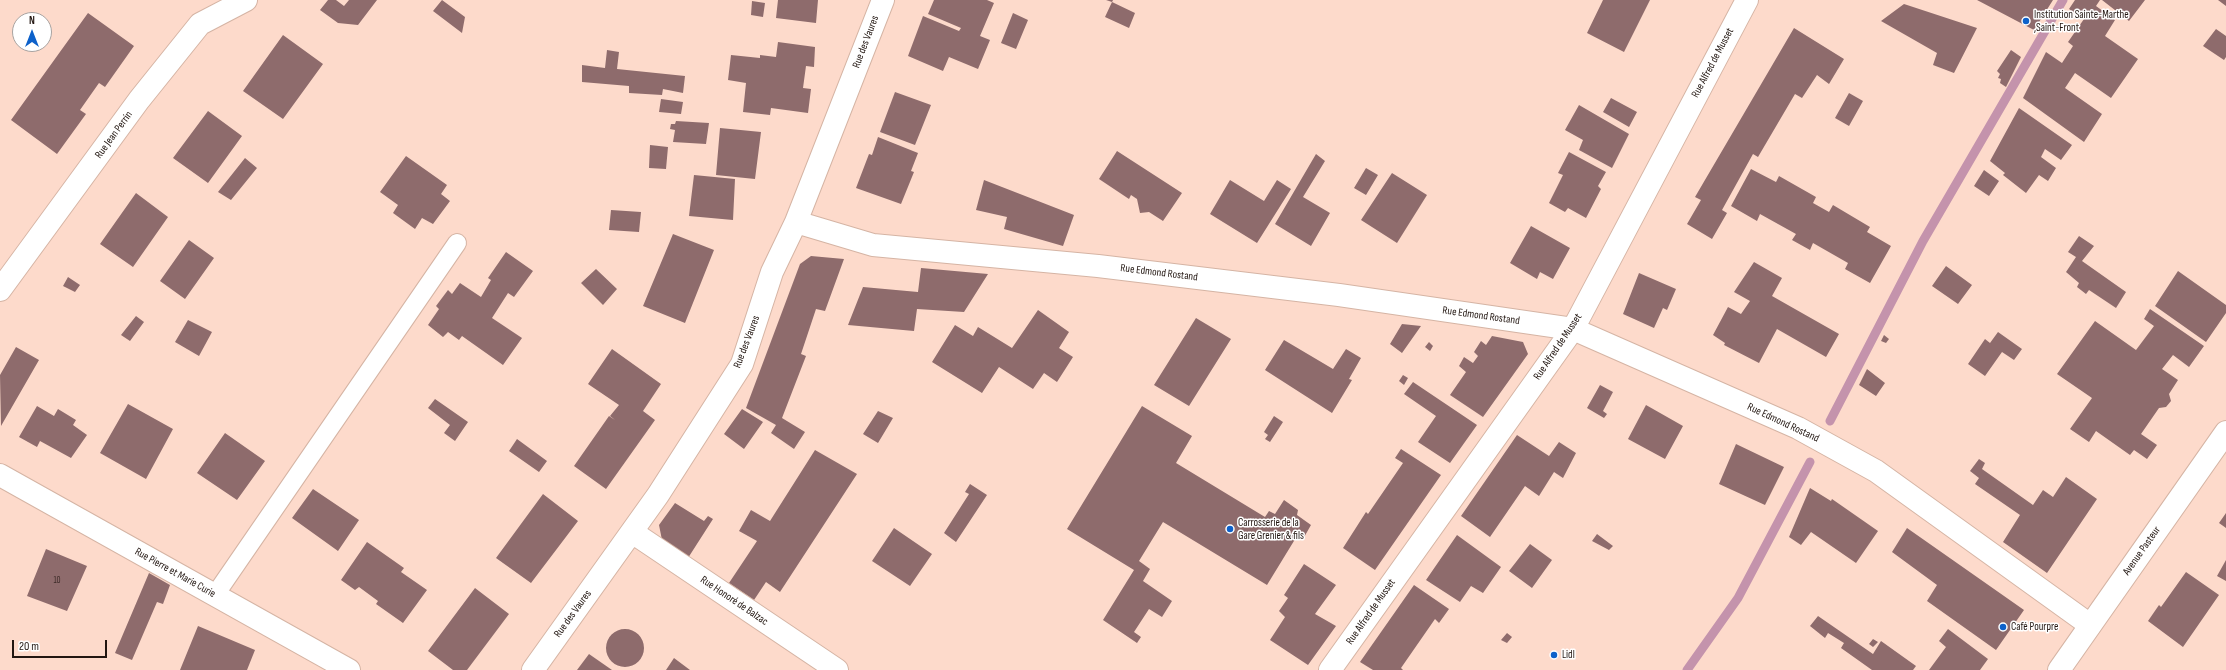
<!DOCTYPE html>
<meta charset="utf-8">
<style>
body{margin:0}
#map{position:relative;width:2226px;height:670px;overflow:hidden;background:#fddacb;font-family:"Sofia Sans Condensed",sans-serif}
canvas{display:block}
.north{position:absolute;left:12px;top:12px;width:40px;height:40px;box-sizing:border-box;background:#fff;border:1px solid #a7a2a0;border-radius:50%;rotate:0deg;font-size:11px;font-weight:700;line-height:16px;text-align:center;color:#221611}
.north::after{content:'';display:block;margin:auto;width:14px;height:18px;background:#0d61ca;clip-path:polygon(50% 0,100% 100%,50% 72%,0 100%)}
.scale{position:absolute;left:12px;top:640px;width:95px;height:18px;box-sizing:border-box;border:2px solid #221611;border-top:0;padding-left:5px;font-size:12px;line-height:14px;white-space:nowrap;color:#221611;-webkit-text-stroke:3px #fff;paint-order:stroke}
</style>
<div id="map">
<canvas width="2226" height="670"></canvas>
<div class="north">N</div>
<div class="scale">20 m</div>
</div>
<script>
const ctx = document.querySelector('canvas').getContext('2d');
ctx.lineJoin = 'round';
const toPath = rows => new Path2D(rows.map(r => 'M' + r).join(''));
function trace(path, color, width, dash) { ctx.strokeStyle = color; ctx.lineWidth = width; ctx.lineCap = dash ? 'butt' : 'round'; ctx.setLineDash(dash || []); ctx.stroke(path); }
function fillPath(path, color) { ctx.fillStyle = color; ctx.fill(path, 'evenodd'); }
function write(font, color, halo, rows, align = 'center') {
  ctx.font = font + ' "Sofia Sans Condensed",sans-serif'; ctx.lineWidth = 3; ctx.setLineDash([]); ctx.textBaseline = 'middle'; ctx.strokeStyle = halo; ctx.fillStyle = color; for (const [text, x, y, turn = 0] of rows) {
    ctx.save(); ctx.translate(x, y); ctx.rotate((+turn || 0) * Math.PI / 180); ctx.textAlign = isNaN(turn) ? turn : align; if (halo) ctx.strokeText(text, 0, 0); ctx.fillText(text, 0, 0); ctx.restore();
  }
}
const stream = toPath([
 [1830,421,1923,241,2063,0],
 [1687,670,1738,598,1810,462]
]);
const building = toPath([
 [328,0,336,0,344,6,349,0,377,0,358,25,338,23,320,10],
 [442,0,465,17,462,33,433,11],
 [778,0,818,0,816,23,776,18],
 [934,0,987,0,994,3,980,36,990,40,978,69,949,57,943,71,908,56,923,16,959,31,961,28,928,14],
 [1106,0,1113,0,1112,2,1135,13,1129,28,1105,17,1112,2],
 [1603,0,1650,0,1624,52,1587,33],
 [1977,0,2053,0,2034,30],
 [2075,0,2100,0,2096,6,2115,20,2105,36,2138,59,2111,98,2075,73,2065,88,2102,114,2084,142,2023,98,2046,52,2062,63,2073,46,2068,42,2084,19,2069,9],
 [2102,0,2145,0,2129,21],
 [2218,0,2226,0,2226,6],
 [752,1,765,3,763,17,751,15],
 [1904,4,1977,28,1954,73,1933,65,1937,53,1881,21],
 [88,13,134,46,105,87,99,83,80,110,86,114,57,154,11,120],
 [1013,13,1028,20,1016,49,1001,43],
 [1794,28,1844,59,1829,84,1817,75,1802,98,1795,94,1758,157,1753,154,1722,210,1727,213,1712,239,1687,224,1701,200,1695,197],
 [2216,29,2226,36,2226,57,2224,60,2203,46],
 [283,35,323,64,283,119,243,91],
 [778,42,815,47,814,67,806,66,803,88,811,89,808,113,771,108,770,115,743,112,746,83,728,80,731,55,760,58,760,55,776,57],
 [607,50,619,52,617,69,685,76,683,93,663,89,662,95,629,93,629,86,582,82,582,65,605,68],
 [2011,50,2021,57,2006,87,2000,83,2001,79,1998,78,2000,74,1997,71],
 [895,92,931,105,915,145,880,132],
 [1849,93,1863,101,1849,126,1835,118],
 [1611,98,1637,112,1629,127,1603,112],
 [661,99,683,102,681,114,659,112],
 [1579,105,1629,134,1612,168,1579,150,1583,140,1565,130],
 [2019,108,2072,145,2061,160,2045,149,2041,157,2056,168,2048,181,2039,175,2026,193,2003,175,2005,173,1990,161],
 [208,111,242,136,208,183,173,158],
 [676,121,709,123,706,144,673,142,675,130,670,129,671,124,675,124],
 [720,128,761,132,755,179,716,175],
 [878,137,918,153,911,171,914,172,901,204,856,188,869,154,872,155],
 [650,145,668,147,666,169,649,168],
 [1117,151,1182,193,1163,221,1149,212,1140,213,1137,199,1131,195,1129,199,1099,179],
 [1569,152,1606,172,1598,186,1601,189,1586,218,1568,208,1565,212,1549,203,1563,175,1558,173],
 [1316,154,1325,161,1303,197,1330,213,1311,246,1275,224],
 [406,156,447,185,441,194,450,201,433,224,422,218,415,229,393,213,398,205,380,192],
 [245,158,257,168,231,200,218,192],
 [1366,168,1378,175,1366,195,1354,188],
 [1751,169,1776,182,1779,176,1816,197,1813,203,1829,212,1833,205,1870,227,1867,232,1891,246,1870,283,1845,269,1848,263,1813,243,1810,250,1792,240,1796,234,1760,214,1757,221,1731,206],
 [1984,170,1999,181,1989,196,1974,186],
 [1392,173,1427,195,1397,243,1361,220],
 [694,175,735,179,733,220,689,216],
 [984,180,1074,215,1063,246,1004,229,1007,217,976,210],
 [1230,180,1264,201,1277,180,1291,189,1257,243,1210,214],
 [136,193,168,217,133,267,100,244],
 [611,210,641,212,639,232,609,230],
 [1531,226,1570,248,1553,279,1540,272,1537,279,1510,263],
 [673,234,714,250,685,323,643,306],
 [2079,236,2094,246,2082,261,2126,292,2116,308,2089,290,2086,294,2077,287,2079,283,2066,272,2076,257,2068,252],
 [189,240,214,258,185,299,160,281],
 [506,252,533,271,514,297,508,293,492,318,522,338,503,365,462,336,459,340,448,332,443,337,428,325,439,309,436,306,448,290,452,294,460,283,481,297,491,280,488,278],
 [811,256,844,259,825,311,816,309,801,354,806,356,782,418,805,432,794,449,771,433,776,425,746,408,800,264],
 [1754,262,1782,278,1772,296,1839,334,1826,357,1777,329,1759,363,1724,345,1725,343,1713,335,1728,307,1741,314,1750,301,1734,292],
 [1946,266,1972,285,1958,304,1932,286],
 [921,268,988,274,964,312,917,309,914,331,848,325,863,287,918,292],
 [596,269,617,289,603,305,581,283],
 [2178,271,2226,305,2226,313,2206,342,2155,306],
 [1639,273,1676,289,1667,310,1663,308,1654,328,1623,314],
 [68,277,80,285,75,292,63,286],
 [2150,309,2204,346,2189,367,2173,355,2162,369,2178,380,2169,394,2171,401,2166,407,2159,408,2141,434,2157,445,2147,459,2134,450,2130,455,2096,431,2089,442,2070,429,2092,398,2057,374,2095,321,2136,350,2154,326,2144,319],
 [1038,310,1069,332,1059,348,1073,357,1057,382,1044,373,1033,389,999,367,982,393,932,362,955,325,973,336,978,327,1012,348],
 [136,316,144,322,130,341,121,335],
 [1196,318,1231,339,1189,406,1154,385],
 [188,320,212,332,199,356,175,342],
 [1402,324,1421,326,1402,353,1390,344],
 [1998,332,2022,349,2014,360,2002,352,1985,376,1968,364,1985,339,1990,343],
 [1884,335,1889,339,1886,343,1881,341],
 [1492,336,1523,342,1528,354,1483,417,1450,395,1466,372,1459,366,1464,357,1473,363,1478,356,1474,352,1481,341,1486,345],
 [1284,340,1333,369,1346,349,1361,358,1349,379,1352,380,1332,413,1265,370],
 [1429,342,1433,346,1430,351,1425,347],
 [16,347,39,360,1,426,0,375],
 [612,349,661,384,643,411,655,420,606,489,574,466,609,416,615,420,610,416,619,405,588,384],
 [1867,369,1885,383,1876,396,1859,385],
 [1403,375,1408,378,1404,385,1399,381],
 [1413,382,1477,425,1450,463,1418,442,1436,416,1404,394],
 [1600,385,1613,392,1603,411,1607,414,1604,418,1587,408],
 [435,399,468,422,455,441,444,433,450,425,428,408],
 [128,404,173,429,146,479,100,453],
 [1646,405,1683,426,1665,459,1628,439],
 [37,406,54,416,58,409,76,420,73,425,87,435,71,458,40,441,37,447,19,437],
 [1142,406,1192,436,1176,463,1265,517,1269,511,1275,514,1284,500,1298,510,1297,515,1311,525,1303,539,1297,536,1267,585,1163,522,1139,561,1150,569,1143,581,1172,601,1162,617,1149,609,1134,632,1141,637,1137,643,1103,620,1134,570,1067,529],
 [742,409,763,422,744,449,724,434],
 [878,411,893,418,878,443,863,434],
 [1274,416,1283,422,1270,442,1265,439,1268,435,1264,432],
 [225,433,265,461,237,500,197,473],
 [1517,435,1549,456,1559,442,1576,453,1563,478,1554,472,1539,496,1525,486,1490,537,1461,516],
 [517,439,547,461,539,472,509,451],
 [1736,444,1784,467,1765,505,1719,484],
 [1401,449,1441,475,1375,570,1343,548,1366,512,1368,514,1403,463,1395,458],
 [815,450,857,474,780,592,766,582,754,600,729,583,757,541,739,531,751,510,770,521],
 [1979,459,1985,463,1982,469,2033,505,2043,490,2053,497,2066,477,2097,499,2047,573,2003,542,2020,515,1975,484,1979,478,1970,471],
 [970,484,987,495,956,542,944,533,969,494,965,492],
 [1810,488,1831,501,1832,499,1878,531,1856,563,1811,532,1801,545,1789,537],
 [313,489,359,520,338,551,292,518],
 [543,494,578,521,531,583,496,558],
 [675,503,704,521,708,516,713,519,688,558,662,540,659,525],
 [2226,513,2226,528,2219,523],
 [894,528,932,554,910,586,872,561],
 [1907,528,2024,610,1996,650,1927,601,1937,585,1892,552],
 [1597,534,1613,546,1609,550,1592,541],
 [1457,535,1501,567,1483,593,1471,586,1460,602,1426,580],
 [367,542,404,568,401,572,427,590,403,623,376,604,378,601,359,587,355,590,341,580],
 [1530,544,1552,560,1532,588,1509,571],
 [46,549,87,566,67,611,27,596],
 [2226,560,2226,581,2217,576],
 [1304,564,1336,585,1315,614,1336,626,1308,665,1270,640,1285,617,1279,611,1288,598,1284,595],
 [2186,572,2219,595,2183,647,2148,621,2159,605,2161,607],
 [149,573,170,585,163,604,157,602,132,660,115,653],
 [1414,585,1449,609,1439,623,1435,619,1401,668,1403,670,1373,670,1360,662],
 [475,588,509,614,467,670,453,670,428,651],
 [1818,616,1873,654,1881,641,1916,666,1913,670,1872,670,1841,648,1844,643,1828,633,1825,638,1810,626],
 [198,626,255,650,247,670,180,670],
 [1948,629,1988,659,1980,670,1929,670,1946,647,1939,641],
 '606 648a19 19 0 1 1 38 0a19 19 0 1 1-38 0Z',
 [1507,633,1512,637,1507,643,1501,640],
 [1873,639,1878,642,1873,647,1869,644],
 [589,654,612,670,577,670],
 [674,658,690,670,666,670]
]);
const lane = toPath([
 [215,595,457,243]
]);
const street = toPath([
 [796,222,873,245,1098,266,1339,295,1573,329,1798,428,1876,471,2090,625],
 [0,290,139,100,200,24,246,0],
 [0,475,349,670],
 [632,532,837,670],
 [533,670,658,495,742,364,772,272,796,222,883,0],
 [1330,670,1573,329,1747,0]
]);
const secondary = toPath([
 [2059,670,2226,432]
]);
const markers = [
 [2026,21,4,"#0d61ca"],
 [1230,529,4,"#0d61ca"],
 [2003,627,4,"#0d61ca"],
 [1554,655,4,"#0d61ca"]
];
const numberNames = [
 ["10",57,581]
];
const poiNames = [
 ["Institution Sainte-Marthe",2034,15],
 [",Saint-Front",2034,28],
 ["Carrosserie de la",1238,523],
 ["Gare Grenier & fils",1238,536],
 ["Café Pourpre",2011,627],
 ["Lidl",1562,655]
];
const streetNames = [
 ["Rue des Vaures",866,42,-69],
 ["Rue Alfred de Musset",1713,63,-62],
 ["Rue Jean Perrin",114,135,-54],
 ["Rue Edmond Rostand",1159,273,7],
 ["Rue Edmond Rostand",1481,316,8],
 ["Rue des Vaures",747,342,-69],
 ["Rue Alfred de Musset",1558,347,-56],
 ["Rue Edmond Rostand",1783,423,25],
 ["Avenue Pasteur",2142,551,-55],
 ["Rue Pierre et Marie Curie",175,573,29],
 ["Rue Honoré de Balzac",734,601,34],
 ["Rue Alfred de Musset",1371,612,-55],
 ["Rue des Vaures",573,614,-54]
];
trace(stream, '#c493ac', 9);
fillPath(building, '#8e6b6c');
trace(lane, '#d5b4a4', 20);
trace(street, '#d5b4a4', 24);
trace(secondary, '#d5b4a4', 24);
trace(lane, '#fff', 18);
trace(street, '#fff', 22);
trace(secondary, '#fff', 22);
for (const [x, y, r, color] of markers) { const dot = new Path2D(); dot.arc(x, y, r, 0, 2 * Math.PI); ctx.fillStyle = color; ctx.fill(dot); trace(dot, '#fff', 1.5); }
write('9px', '#3d2b28', null, numberNames);
write('11px', '#221611', '#fff', poiNames, 'left');
write('11px', '#221611', '#fff', streetNames);
</script>
